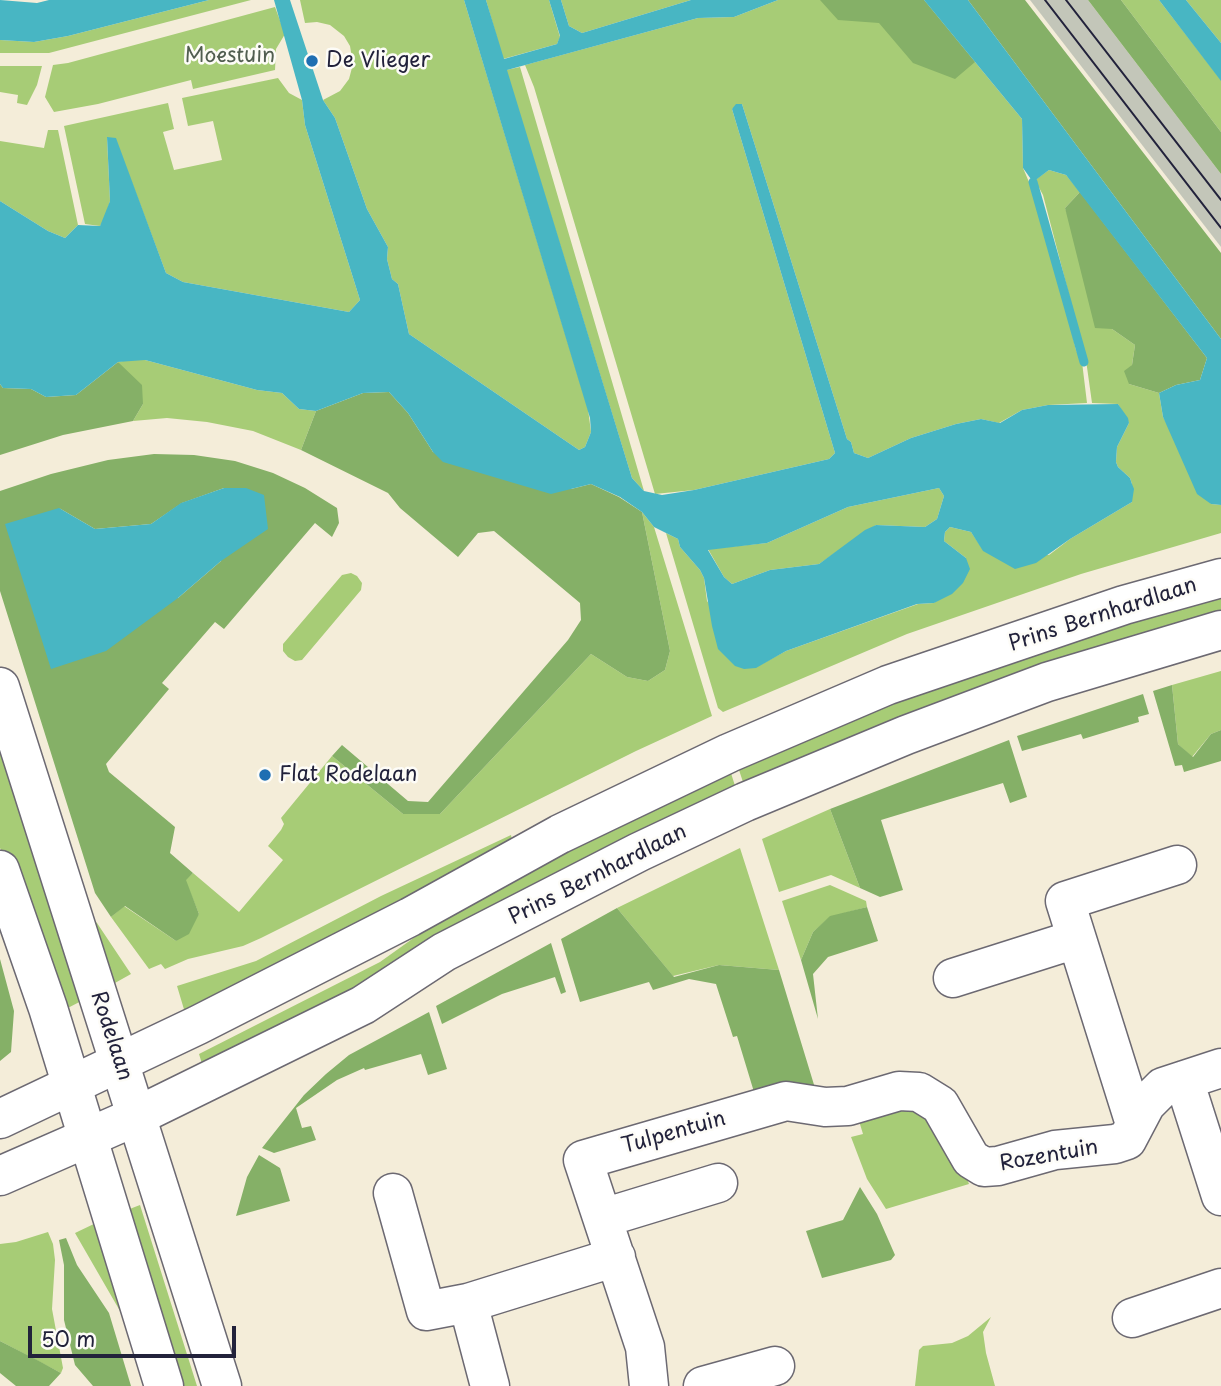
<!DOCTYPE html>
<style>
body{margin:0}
#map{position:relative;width:1221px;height:1386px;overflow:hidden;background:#f4edd9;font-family:"Playpen Sans",sans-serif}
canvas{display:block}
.scale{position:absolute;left:28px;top:1326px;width:208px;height:32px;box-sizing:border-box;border:4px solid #22223b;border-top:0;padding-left:9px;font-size:21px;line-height:24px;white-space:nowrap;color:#22223b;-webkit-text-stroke:5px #fdfcf7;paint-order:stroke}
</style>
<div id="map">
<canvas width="1221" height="1386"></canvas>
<div class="scale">50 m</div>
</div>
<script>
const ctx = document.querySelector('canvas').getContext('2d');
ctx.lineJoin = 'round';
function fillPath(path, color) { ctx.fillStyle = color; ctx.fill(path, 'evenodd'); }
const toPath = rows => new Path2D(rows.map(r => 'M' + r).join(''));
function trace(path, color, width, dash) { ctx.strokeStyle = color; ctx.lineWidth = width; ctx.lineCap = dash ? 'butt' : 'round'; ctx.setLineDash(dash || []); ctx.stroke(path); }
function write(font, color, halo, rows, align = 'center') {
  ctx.font = font + ' "Playpen Sans",sans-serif'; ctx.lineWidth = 5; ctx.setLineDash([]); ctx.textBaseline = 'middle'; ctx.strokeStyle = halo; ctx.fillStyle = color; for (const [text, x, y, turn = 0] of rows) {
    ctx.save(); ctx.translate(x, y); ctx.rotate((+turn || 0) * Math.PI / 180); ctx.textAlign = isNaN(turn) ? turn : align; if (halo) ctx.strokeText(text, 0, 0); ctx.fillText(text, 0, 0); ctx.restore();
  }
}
const industrial = toPath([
 [1030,0,1088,0,1221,174,1221,247]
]);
const green = toPath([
 [209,0,251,0,49,53,0,53,0,40,34,42,68,36],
 [300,0,464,0,588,409,591,432,585,447,579,450,409,334,398,284,392,279,387,259,388,247,367,209,335,118,323,100,340,91,349,79,353,64,350,46,344,36,330,25,317,22,305,23],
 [486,0,549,0,560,37,557,44,503,59],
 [561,0,691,0,582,33,569,26],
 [778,0,924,0,1022,119,1023,168,1035,196,1057,270,1076,350,1082,362,1087,403,1048,405,1022,410,999,423,981,419,956,424,911,438,868,458,854,453,851,442,847,439,742,104,732,109,835,453,829,459,694,490,655,494,534,87,525,65,698,18,734,17],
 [1121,0,1159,0,1221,80,1221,132],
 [1186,0,1221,0,1221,43],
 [275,7,285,34,276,49,275,70,193,89,191,80,98,104,54,112,45,97,53,65,68,63],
 [0,66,42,66,37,85,27,105,17,103,18,95,0,92],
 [520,67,644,491,632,478,506,70],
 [278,78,289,93,302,100,305,125,360,300,349,312,183,282,166,273,115,138,107,138,110,201,105,218,100,226,85,224,64,126,168,103,174,129,163,132,174,170,222,160,213,121,188,126,182,98],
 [48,130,58,130,78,225,65,238,48,231,0,201,0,141,44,148],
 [1049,170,1066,175,1080,192,1065,208,1112,329,1135,345,1129,384,1159,393,1163,417,1211,504,1221,505,1221,533,1081,574,907,634,723,712,718,708,666,533,678,539,680,547,700,570,704,578,707,601,756,667,786,651,918,604,934,603,966,558,944,541,945,532,950,527,971,532,984,551,1049,555,1070,539,1132,502,1132,484,1130,478,1118,467,1116,462,1117,447,1129,423,1118,404,1092,403,1086,360,1043,195,1035,180],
 [128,360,145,360,257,390,282,393,299,409,316,411,301,450,253,431,207,422,167,418,133,421,143,404,118,362],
 [939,488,944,496,937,519,925,527,876,525,819,564,770,570,732,584,724,577,708,549,767,543,848,507],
 [642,512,654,527,712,716,636,751,261,938,243,946,188,959,165,969,161,964,149,969,111,917,124,906,176,941,199,914,185,880,193,873,239,912,283,860,268,846,281,830,284,824,281,818,332,756,403,814,440,814,591,654,627,677,648,681,665,670,670,651],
 [351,573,357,576,362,583,361,590,302,660,295,661,288,657,283,651,283,644,342,575],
 [1221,593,1221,613,744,785,738,767,953,678],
 [1221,671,1221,730,1211,734,1192,757,1178,744,1172,685],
 [0,715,91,996,62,1011,27,900,0,848],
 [730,770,736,789,203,1067,199,1054,380,962,450,912,482,893],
 [830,809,860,888,831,875,779,892,762,839],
 [511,835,512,840,186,1016,177,986,256,961,381,896],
 [740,848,779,970,719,965,673,976,617,908],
 [830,885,866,901,867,907,830,917,813,932,801,960,782,901],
 [80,908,97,923,131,974,106,988],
 [910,1097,952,1141,969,1184,886,1209,867,1179,851,1137,863,1134,856,1111],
 [140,1205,197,1386,181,1386,127,1210],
 [98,1222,128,1321,124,1322,120,1311,75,1233],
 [48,1232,53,1244,55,1260,52,1309,63,1368,61,1373,0,1341,0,1244,16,1242],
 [991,1317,983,1332,986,1353,995,1386,915,1386,919,1350,923,1346,952,1343,968,1336]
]);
const forest = toPath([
 [820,0,924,0,975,62,955,79,913,63,879,23,838,20],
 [968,0,1025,0,1221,253,1221,339],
 [1088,0,1121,0,1221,132,1221,174],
 [1080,192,1207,358,1200,380,1176,385,1159,393,1129,384,1124,371,1132,365,1135,345,1112,329,1095,328,1065,208],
 [118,362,142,385,143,404,133,421,63,435,0,455,0,384,3,388,31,389,46,397,76,395],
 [389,392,408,413,433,452,571,489,591,484,619,497,642,512,670,651,665,670,648,681,627,677,591,654,440,814,403,814,332,756,342,745,408,801,428,802,568,640,581,620,580,603,494,531,478,533,458,557,400,508,388,493,301,450,316,411,363,393],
 [154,454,194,455,235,461,273,473,305,488,337,508,339,523,332,537,315,523,224,629,215,622,162,683,169,689,106,764,109,772,175,827,170,853,193,873,186,880,199,914,189,934,176,941,125,906,111,917,95,893,0,591,0,491,51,474,108,460],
 [224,488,221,561,178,598,59,508,95,529,151,524,182,503],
 [1172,685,1178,744,1193,757,1211,734,1221,730,1221,761,1184,772,1182,765,1175,766,1153,691],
 [1143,694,1149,714,1138,717,1139,722,1083,739,1081,734,1022,751,1017,736],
 [1009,740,1027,797,1010,803,1003,783,881,820,903,890,880,897,860,888,830,809],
 [867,907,878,941,828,957,813,974,818,1019,801,960,813,932,830,916],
 [617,908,674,977,719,965,779,970,815,1088,754,1092,737,1036,733,1037,716,984,689,979,653,990,649,982,580,1002,561,939],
 [551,943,566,992,561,994,555,977,502,994,442,1024,436,1006],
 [0,959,14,1011,11,1052,0,1061],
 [429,1012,447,1069,428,1075,421,1054,365,1070,364,1068,337,1080,296,1108,302,1128,311,1126,316,1140,274,1153,262,1148,304,1095,326,1074,349,1055],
 [259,1155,280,1168,290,1201,236,1216,247,1177],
 [860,1187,877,1214,895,1255,891,1260,822,1278,806,1231,843,1220],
 [66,1238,77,1265,109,1313,131,1386,93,1386,75,1365,64,1320,64,1265,59,1240],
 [0,1341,39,1361,61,1373,49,1386,16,1386,0,1373]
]);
const water = toPath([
 [0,0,37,3,49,0,209,0,68,36,34,42,0,40],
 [274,0,290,0,323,100,335,118,367,209,388,247,387,259,392,279,398,284,409,334,579,450,585,447,591,432,590,418,464,0,486,0,504,59,557,44,560,36,549,0,561,0,569,26,582,33,691,0,778,0,734,17,698,18,507,70,632,478,644,491,662,495,694,490,829,459,835,453,732,109,736,104,742,104,847,439,851,442,854,453,868,458,911,438,956,424,981,419,1000,423,1022,410,1048,405,1118,404,1128,418,1129,423,1117,447,1116,462,1118,467,1130,478,1132,484,1134,489,1132,502,1070,539,1036,563,1015,569,983,551,971,532,950,527,945,532,944,541,966,558,970,569,963,583,952,594,934,603,917,604,786,651,756,668,744,669,735,666,718,649,712,626,704,578,700,570,680,547,678,539,654,527,642,512,620,497,591,484,551,494,443,462,433,452,408,413,389,392,363,393,316,411,299,409,282,393,257,390,145,360,118,362,76,395,46,397,31,389,3,388,0,384,0,201,48,231,65,238,78,225,100,226,110,201,107,137,116,138,166,273,183,282,349,312,360,300,305,125,302,100],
 [939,488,944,496,937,519,925,527,876,525,865,530,819,564,770,570,732,584,724,577,708,550,767,543,848,507],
 [924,0,968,0,1221,339,1221,505,1211,504,1197,494,1163,417,1159,393,1176,385,1200,380,1207,358,1066,175,1049,170,1033,182,1023,168,1022,119],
 [1159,0,1186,0,1221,43,1221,81],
 [224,488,246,488,264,495,268,529,221,561,178,598,106,651,51,669,5,524,59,508,95,529,151,524,181,503]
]);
const stream = toPath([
 [1033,182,1084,362]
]);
const minor = toPath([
 [0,687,222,1386],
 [0,870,48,1008,164,1386],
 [953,978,1076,939],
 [1184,1080,1221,1196],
 [1135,1124,1065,901,1177,865],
 [393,1193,426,1311,468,1303,616,1257],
 [603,1218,718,1183],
 [468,1303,490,1386],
 [1132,1318,1221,1288],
 [649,1386,645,1347,583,1160,786,1101,825,1107,848,1106,899,1091,919,1092,940,1105,971,1159,984,1167,998,1166,1055,1150,1115,1144,1127,1140,1146,1104,1163,1087,1221,1068],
 [703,1386,775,1366]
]);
const major = toPath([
 [0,1119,198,1025,410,917,560,834,729,753,888,685,1124,605,1221,578],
 [0,1176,137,1116,363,1005,444,952,639,852,745,802,906,735,1047,682,1221,630]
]);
const tram = toPath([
 [1045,0,1221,228],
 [1066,0,1221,200]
]);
const markers = [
 [312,61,7,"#1f6fb2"],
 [265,775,7,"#1f6fb2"]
];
const parkNames = [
 ["Moestuin",230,56]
];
const poiNames = [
 ["De Vlieger",326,61],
 ["Flat Rodelaan",279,775]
];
const streetNames = [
 ["Prins Bernhardlaan",1103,615,-18],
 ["Prins Bernhardlaan",598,875,-27],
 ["Rodelaan",111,1036,72],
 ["Tulpentuin",674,1133,-16],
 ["Rozentuin",1049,1156,-10]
];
fillPath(industrial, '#c3c6b9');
fillPath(green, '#a7cc76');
fillPath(forest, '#85b067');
fillPath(water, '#48b6c3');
trace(stream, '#48b6c3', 9);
trace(minor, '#6c6972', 41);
trace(major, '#6c6972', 41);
trace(minor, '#fff', 38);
trace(major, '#fff', 38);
trace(tram, '#22223b', 2);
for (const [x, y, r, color] of markers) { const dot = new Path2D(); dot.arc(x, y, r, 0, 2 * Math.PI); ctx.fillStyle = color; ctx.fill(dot); trace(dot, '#fdfcf7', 2.5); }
write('21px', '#515e50', '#fdfcf7', parkNames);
write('21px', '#22223b', '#fdfcf7', poiNames, 'left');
write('21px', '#22223b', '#fdfcf7', streetNames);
</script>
